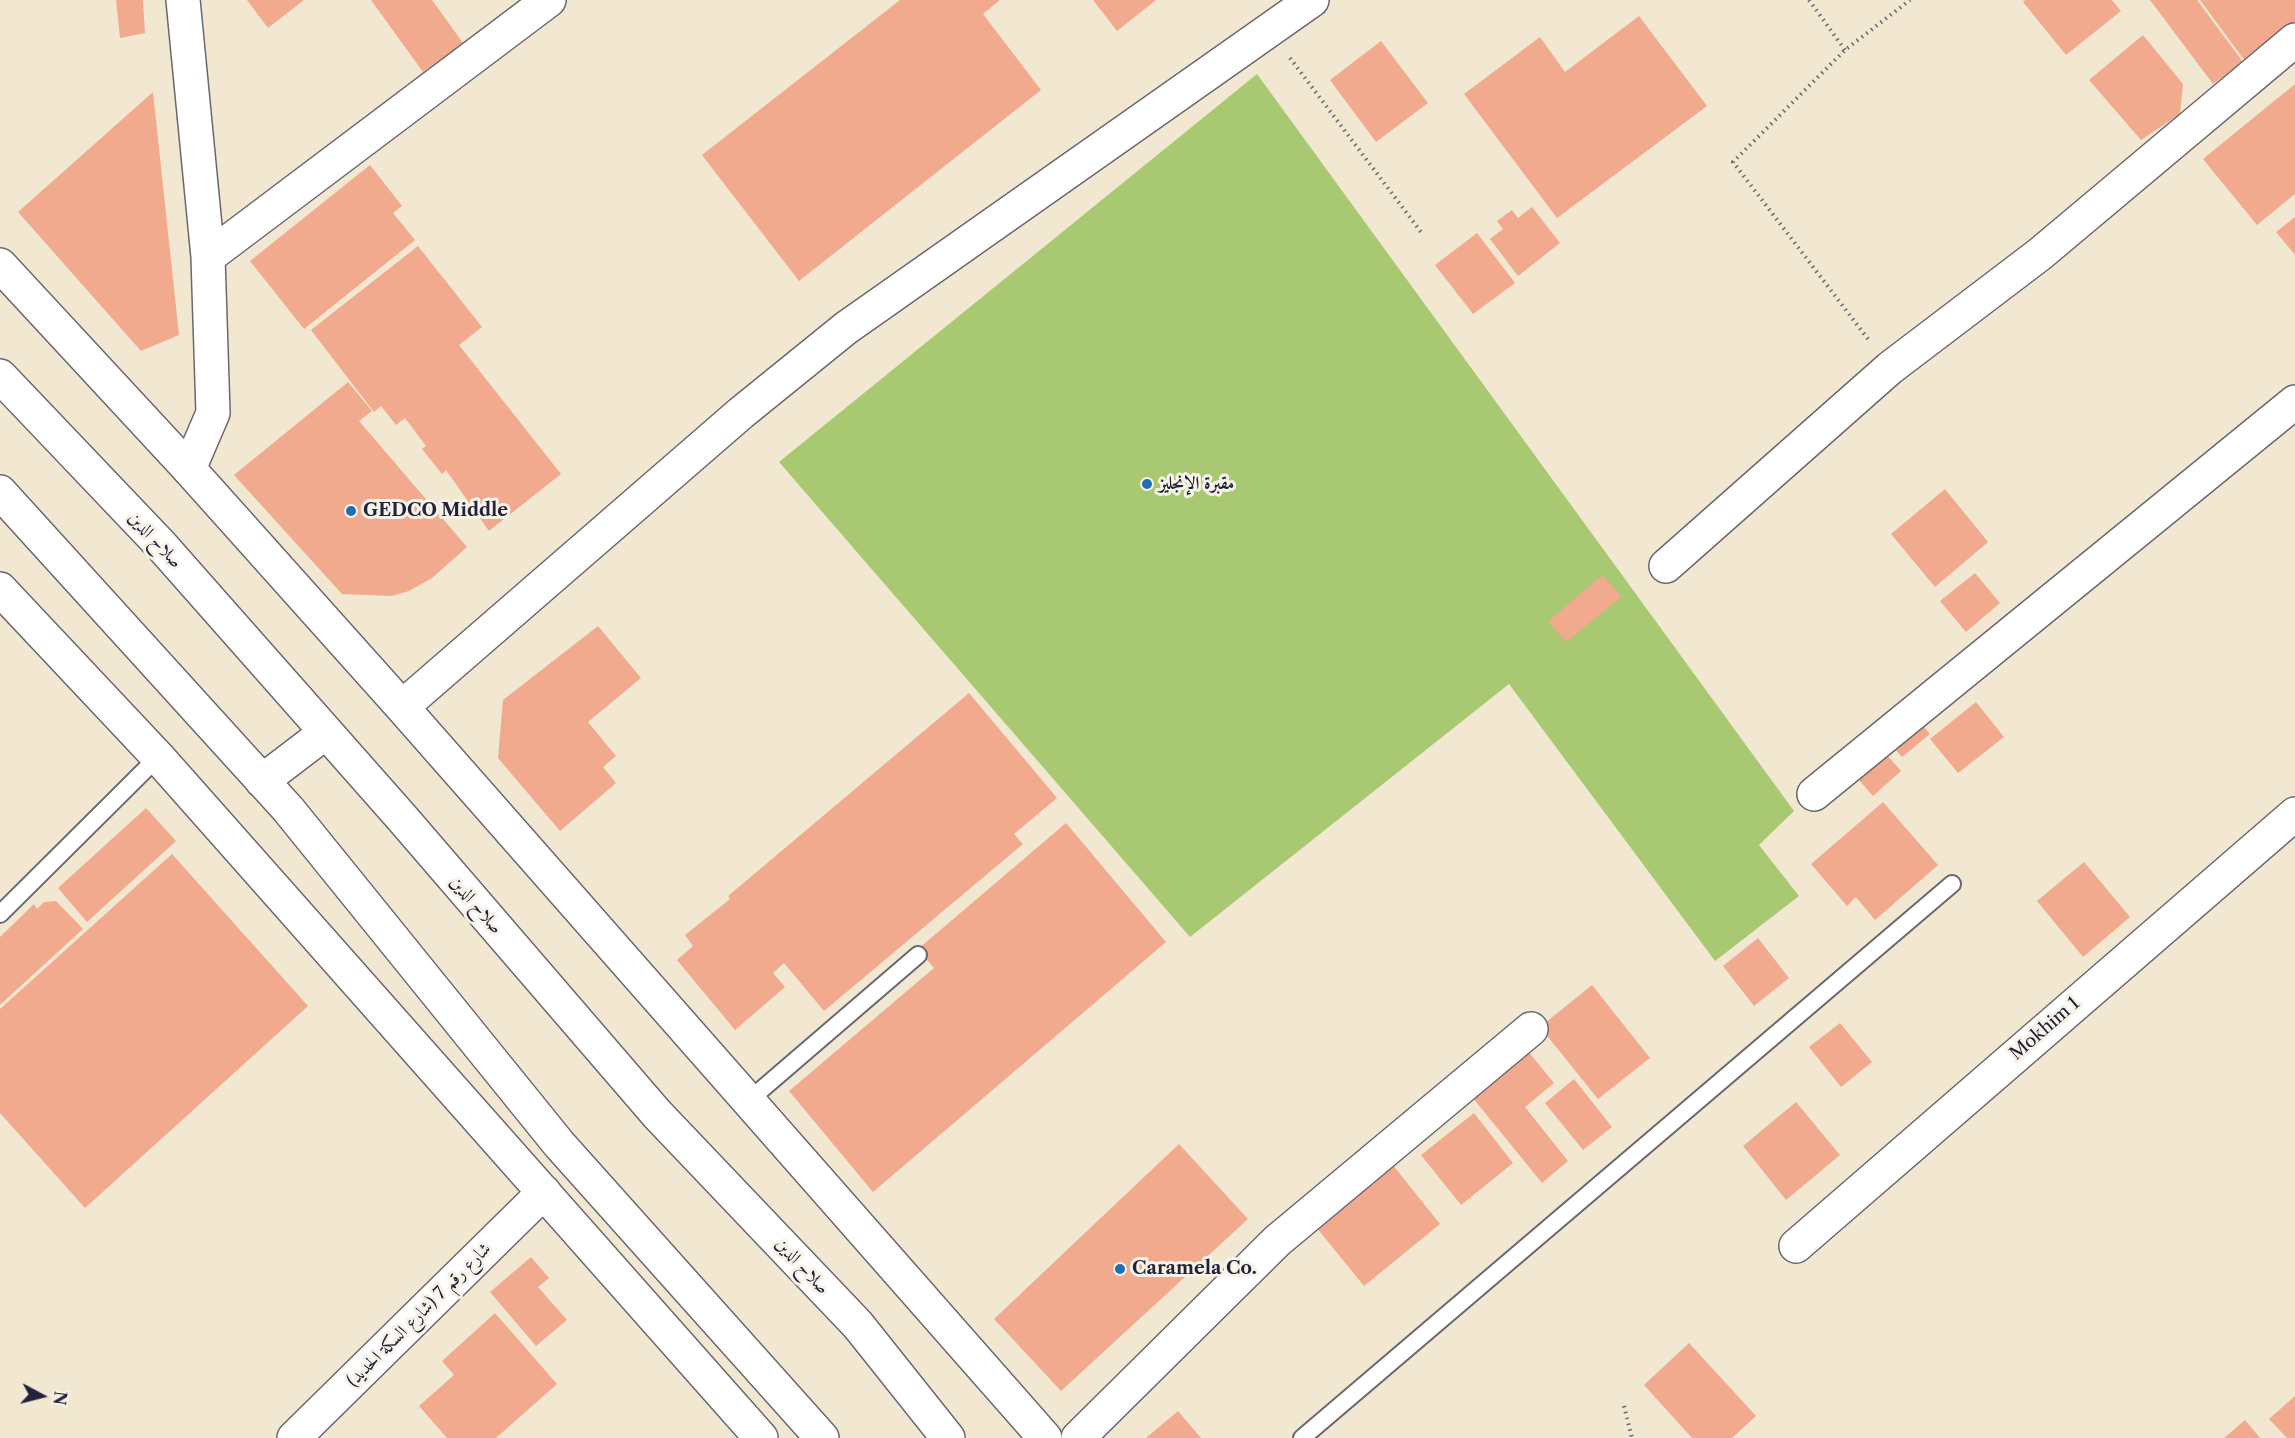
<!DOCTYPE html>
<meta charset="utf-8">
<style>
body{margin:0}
#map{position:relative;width:2295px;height:1438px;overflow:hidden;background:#f2e8d1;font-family:"Libre Caslon Text",serif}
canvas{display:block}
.north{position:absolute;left:12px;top:1366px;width:60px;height:60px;-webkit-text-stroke:4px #f7f3e8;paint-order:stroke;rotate:97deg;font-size:16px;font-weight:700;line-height:24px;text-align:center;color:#22223b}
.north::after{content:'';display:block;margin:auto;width:21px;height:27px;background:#22223b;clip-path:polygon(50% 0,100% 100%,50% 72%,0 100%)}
</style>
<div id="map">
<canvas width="2295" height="1438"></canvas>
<div class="north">N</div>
</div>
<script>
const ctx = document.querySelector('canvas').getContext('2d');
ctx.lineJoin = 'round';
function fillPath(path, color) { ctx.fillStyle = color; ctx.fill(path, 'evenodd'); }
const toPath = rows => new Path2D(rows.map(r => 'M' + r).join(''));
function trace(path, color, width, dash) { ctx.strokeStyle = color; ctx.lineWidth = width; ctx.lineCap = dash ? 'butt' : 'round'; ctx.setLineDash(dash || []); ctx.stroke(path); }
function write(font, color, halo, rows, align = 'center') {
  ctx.font = font + ' "Libre Caslon Text",Amiri,serif'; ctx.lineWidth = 6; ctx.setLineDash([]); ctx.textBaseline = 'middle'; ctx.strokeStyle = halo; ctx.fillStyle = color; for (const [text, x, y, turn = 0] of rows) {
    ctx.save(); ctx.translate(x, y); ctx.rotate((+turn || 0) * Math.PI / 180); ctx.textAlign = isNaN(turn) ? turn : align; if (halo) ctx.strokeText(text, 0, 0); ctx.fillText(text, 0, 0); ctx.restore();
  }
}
const green = toPath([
 [1257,74,1794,811,1759,845,1799,896,1715,961,1509,684,1190,937,779,462]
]);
const building = toPath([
 [116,0,143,0,145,33,120,38],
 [247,0,304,0,268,28],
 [371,0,432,0,463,43,423,72],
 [900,0,1000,0,983,14,1041,90,799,281,702,155],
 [1093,0,1156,0,1117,31],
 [2025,0,2112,0,2121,11,2066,55,2023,2],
 [2150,0,2197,0,2243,62,2213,84],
 [2200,0,2295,0,2295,23,2245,61],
 [1639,16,1707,106,1557,218,1464,94,1540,37,1565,72],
 [2143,35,2183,84,2180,114,2141,140,2089,80],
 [1381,41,1428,103,1376,142,1330,80],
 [2295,84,2295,194,2257,225,2203,159],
 [153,92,179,335,141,351,18,212],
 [370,165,402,206,393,213,415,240,304,329,250,261],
 [1532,207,1560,243,1518,276,1490,239,1503,229,1497,221,1512,210,1518,218],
 [2295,217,2295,255,2276,232],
 [1477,233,1515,283,1473,314,1435,265],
 [418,246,482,327,459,345,561,474,489,531,446,470,442,474,422,449,426,446,405,418,396,425,381,406,374,412,311,330],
 [348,382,372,411,359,421,467,547,432,578,409,591,392,596,342,594,234,475],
 [1945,489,1988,542,1935,587,1891,534],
 [1975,573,2000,603,1966,632,1940,601],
 [1603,575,1621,597,1566,642,1548,621],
 [598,626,641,678,588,722,616,756,603,767,616,783,560,831,498,758,503,700],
 [969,693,1057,798,1014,834,1023,844,824,1011,784,963,773,973,785,987,735,1030,677,960,693,946,685,935,730,899,728,896],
 [1976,702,2004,737,1958,773,1930,739],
 [1917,719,1930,734,1902,757,1890,743],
 [1887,755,1901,771,1873,796,1859,780],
 [1883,802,1938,865,1875,920,1856,897,1847,906,1811,864],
 [146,808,176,841,87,922,58,888],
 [1066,823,1166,942,873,1192,789,1091,934,968,918,949],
 [172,854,308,1006,85,1208,0,1113,0,1009],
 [2084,862,2130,917,2083,957,2037,901],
 [56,901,83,929,0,1005,0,937,34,904,37,909,44,902],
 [1758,938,1789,978,1754,1006,1723,966],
 [1592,985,1650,1058,1598,1099,1540,1027],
 [1840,1023,1872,1062,1841,1087,1809,1047],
 [1523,1045,1554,1083,1525,1107,1568,1161,1542,1183,1468,1092],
 [1574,1079,1612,1127,1583,1150,1545,1103],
 [1796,1102,1840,1155,1786,1200,1743,1146],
 [1474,1113,1513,1163,1461,1205,1421,1155],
 [1179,1144,1248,1219,1061,1391,994,1319],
 [1392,1164,1440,1224,1364,1286,1316,1227],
 [531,1257,549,1278,538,1287,567,1320,536,1346,490,1292],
 [495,1313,557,1384,496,1438,447,1438,419,1406,454,1375,442,1361],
 [1689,1343,1756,1416,1732,1438,1692,1438,1644,1385],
 [2295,1396,2295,1438,2287,1438,2269,1419],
 [1178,1411,1201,1438,1146,1438],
 [2245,1420,2260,1438,2224,1438]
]);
const path = toPath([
 [1809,0,1845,50],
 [1290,58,1421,232],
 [1868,339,1733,162,1845,50,1910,0],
 [1624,1406,1632,1438]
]);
const lane = toPath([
 [0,914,158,757],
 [747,1102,918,955],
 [1302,1438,1952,884]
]);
const street = toPath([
 [183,0,208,257,213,413,189,469],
 [208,257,549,0],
 [1666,566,1890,368,2040,254,2295,40],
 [1814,794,2295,402],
 [1796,1246,2295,814],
 [294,1438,544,1192],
 [1078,1438,1277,1241,1531,1029]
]);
const secondary = toPath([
 [0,265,189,469,402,707,1045,1438],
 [0,589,158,757,761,1438],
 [402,707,741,413,846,328,1312,0]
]);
const highway = toPath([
 [0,376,161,545,403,819,657,1114,858,1325,948,1438],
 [0,492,288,809,559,1144,822,1438],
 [262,781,325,733]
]);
const markers = [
 [1147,484,6,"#1f6fb2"],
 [351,511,6,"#1f6fb2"],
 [1120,1269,6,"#1f6fb2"]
];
const poiNames = [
 ["مقبرة الإنجليز",1159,484],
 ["GEDCO Middle",363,511],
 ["Caramela Co.",1132,1269]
];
const streetNames = [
 ["صلاح الدين",155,540,47],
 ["صلاح الدين",476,905,49],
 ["Mokhim 1",2045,1029,-41],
 ["صلاح الدين",802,1266,47],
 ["شارع رقم 7 (شارع السكة الحديد)",419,1315,-45]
];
fillPath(green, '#a8c972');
fillPath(building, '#f1aa8e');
trace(lane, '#6b6770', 20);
trace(street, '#6b6770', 36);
trace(secondary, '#6b6770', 36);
trace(highway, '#6b6770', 36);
trace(path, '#6b6770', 4, [1.5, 4.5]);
trace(lane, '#fff', 16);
trace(street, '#fff', 33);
trace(secondary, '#fff', 33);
trace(highway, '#fff', 33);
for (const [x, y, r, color] of markers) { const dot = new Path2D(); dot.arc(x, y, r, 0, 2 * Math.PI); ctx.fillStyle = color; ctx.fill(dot); trace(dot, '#f7f3e8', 2); }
write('bold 18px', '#22223b', '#f7f3e8', poiNames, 'left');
write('18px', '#22223b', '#f7f3e8', streetNames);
</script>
